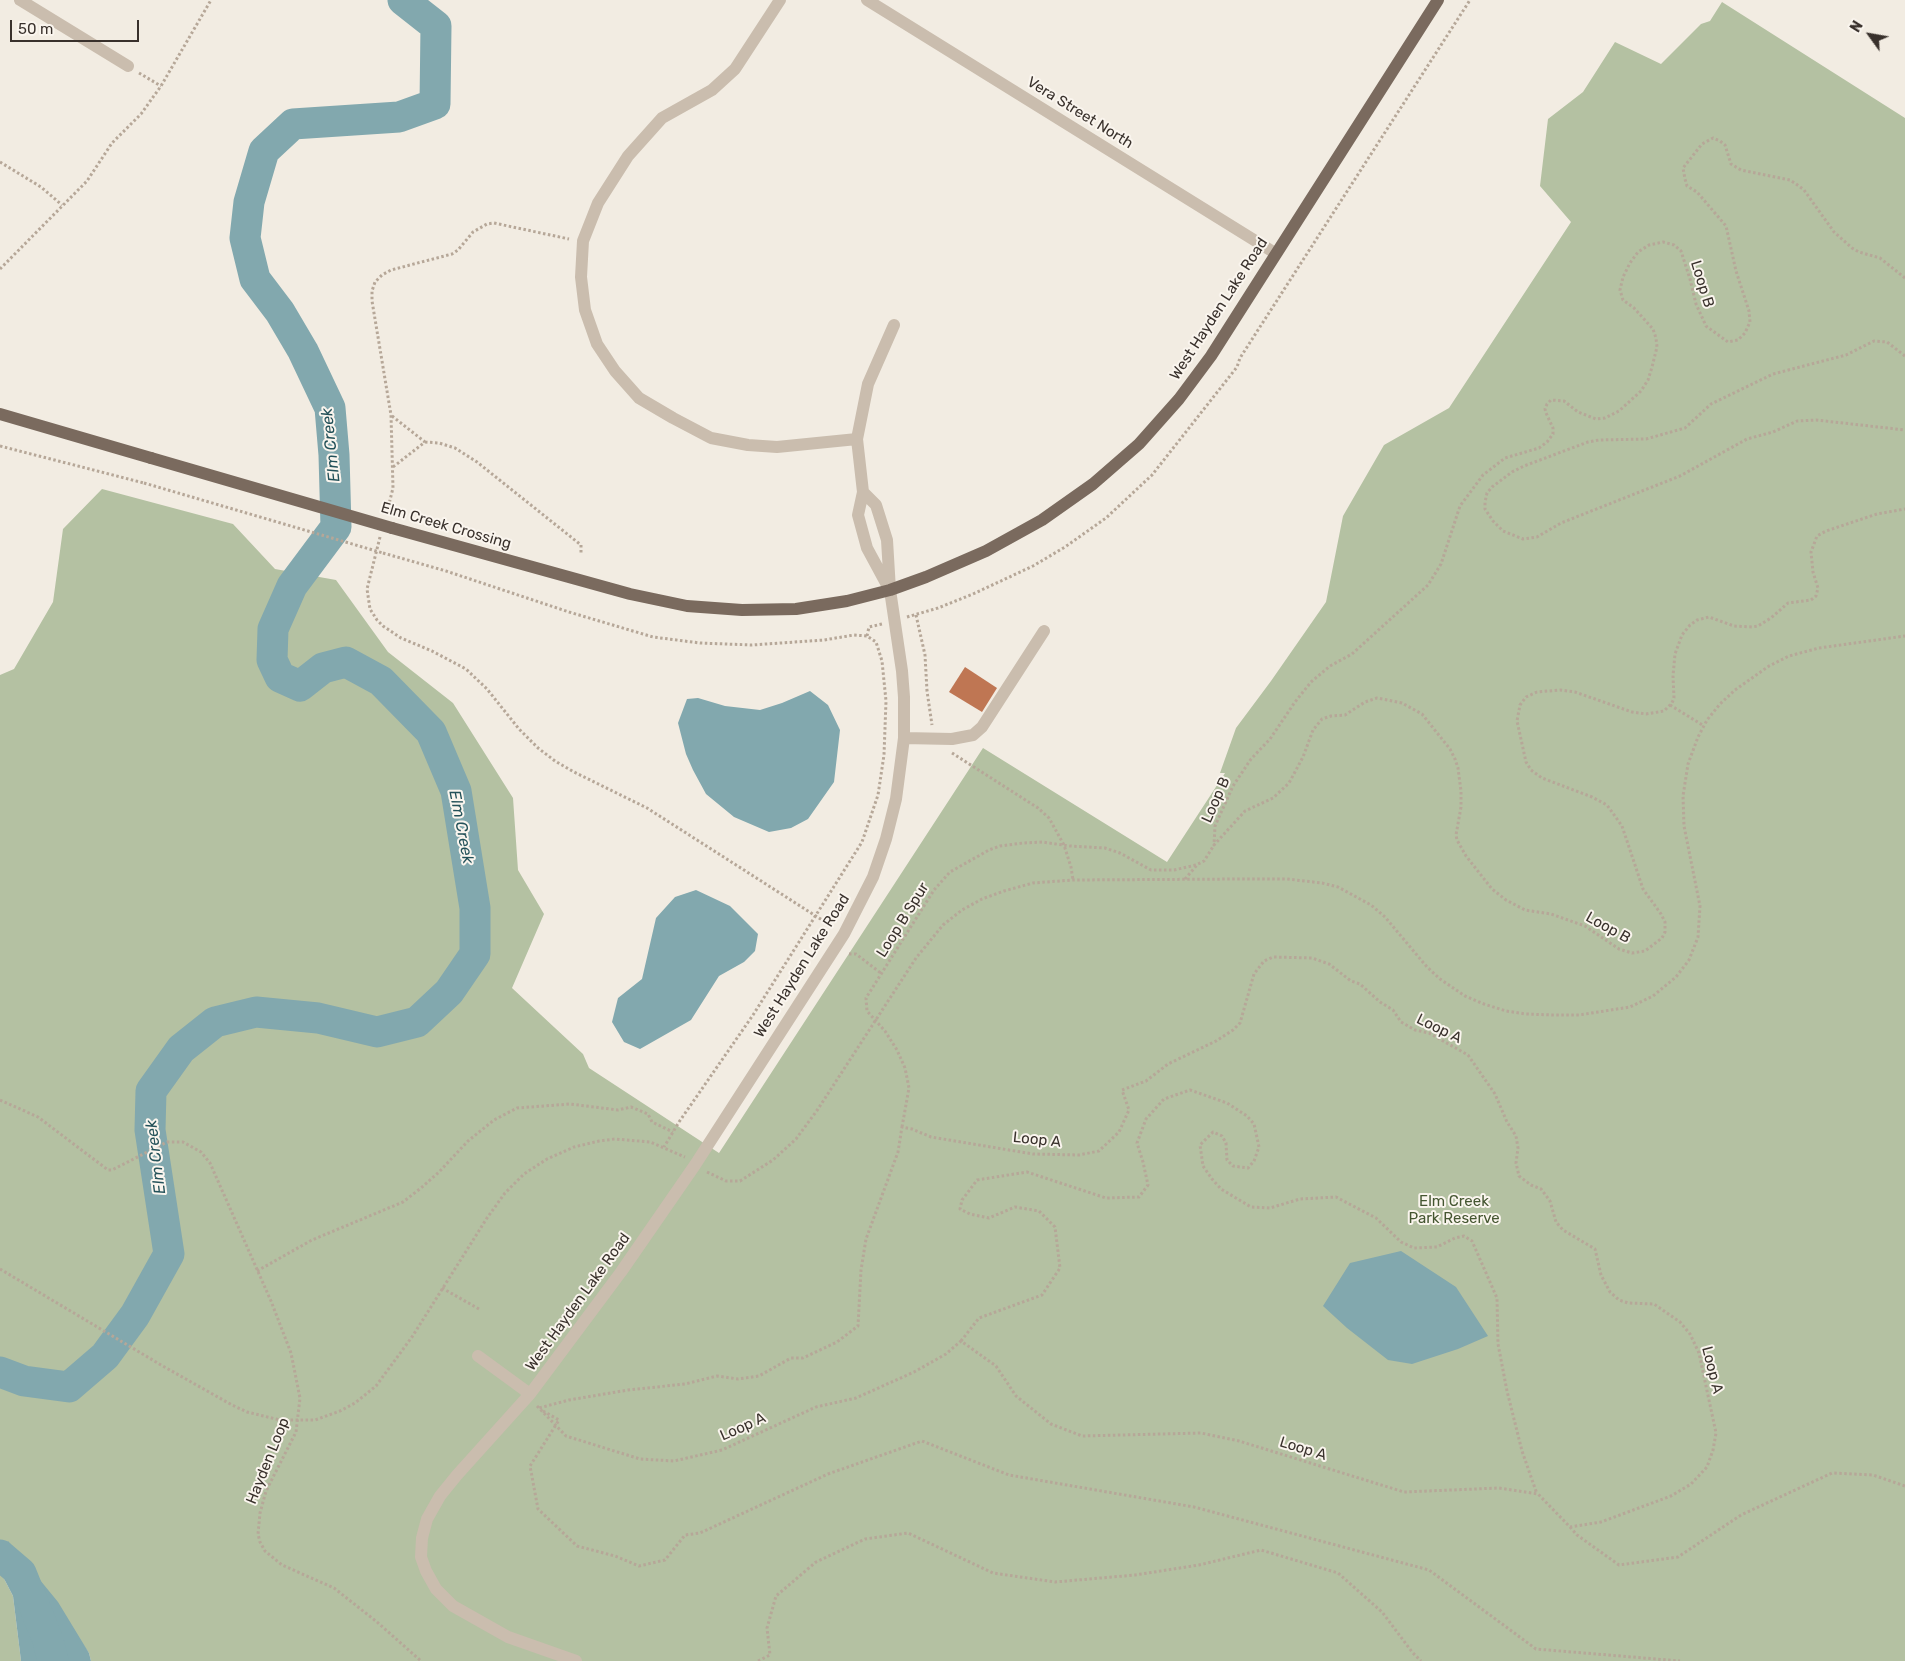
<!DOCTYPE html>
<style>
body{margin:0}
#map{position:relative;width:1905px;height:1661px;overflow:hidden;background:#f2ece2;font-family:Rubik,sans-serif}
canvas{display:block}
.north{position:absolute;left:1845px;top:10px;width:50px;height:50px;-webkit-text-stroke:4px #faf5ee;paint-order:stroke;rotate:302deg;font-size:14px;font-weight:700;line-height:20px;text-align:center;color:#39312c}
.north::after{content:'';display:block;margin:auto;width:18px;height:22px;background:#39312c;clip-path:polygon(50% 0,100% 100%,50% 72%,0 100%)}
.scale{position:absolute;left:10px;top:20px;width:129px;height:22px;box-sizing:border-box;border:2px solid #39312c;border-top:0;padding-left:6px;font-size:15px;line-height:18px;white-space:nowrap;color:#39312c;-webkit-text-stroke:4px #faf5ee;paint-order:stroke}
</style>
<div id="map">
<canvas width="1905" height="1661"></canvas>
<div class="north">N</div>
<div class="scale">50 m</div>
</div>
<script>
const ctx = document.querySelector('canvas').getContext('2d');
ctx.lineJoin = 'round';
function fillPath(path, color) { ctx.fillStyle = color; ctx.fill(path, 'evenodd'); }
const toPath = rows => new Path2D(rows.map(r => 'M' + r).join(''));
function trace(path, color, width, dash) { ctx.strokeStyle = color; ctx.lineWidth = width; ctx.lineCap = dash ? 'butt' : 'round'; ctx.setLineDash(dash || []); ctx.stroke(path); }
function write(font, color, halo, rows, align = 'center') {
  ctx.font = font + ' Rubik,sans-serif'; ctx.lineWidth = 4; ctx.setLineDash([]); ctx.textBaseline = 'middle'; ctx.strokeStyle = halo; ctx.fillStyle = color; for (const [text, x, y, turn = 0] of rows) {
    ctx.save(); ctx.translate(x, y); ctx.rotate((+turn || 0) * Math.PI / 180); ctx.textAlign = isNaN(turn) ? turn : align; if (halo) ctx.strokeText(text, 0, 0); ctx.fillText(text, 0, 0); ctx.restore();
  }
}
const green = toPath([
 [1722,2,1905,118,1905,1661,91,1661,89,1653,8,1542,0,1559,0,675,14,669,53,602,63,529,102,489,233,524,275,569,336,580,388,652,453,703,513,798,518,870,544,914,512,988,583,1054,589,1068,719,1153,983,748,1167,862,1225,773,1220,773,1236,728,1271,681,1326,602,1343,516,1384,445,1449,408,1571,222,1540,186,1548,119,1583,92,1615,42,1661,64,1701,24,1710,21],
 [0,1571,13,1596,21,1661,0,1661]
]);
const water = toPath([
 [810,691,828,705,840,730,834,782,808,819,791,828,769,832,734,817,706,794,693,770,686,754,678,723,687,699,698,698,725,706,760,710,782,703],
 [696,890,730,906,758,934,755,951,744,962,719,976,691,1020,640,1049,624,1042,612,1022,618,998,642,979,656,918,675,897],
 [1401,1251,1456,1287,1488,1336,1458,1349,1412,1364,1388,1360,1347,1328,1323,1306,1350,1263],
 [8,1541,58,1602,89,1653,91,1661,21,1661,13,1596,0,1571,0,1559]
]);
const river = toPath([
 [0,1372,24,1381,69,1387,105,1356,135,1315,169,1254,150,1130,151,1091,181,1049,215,1022,256,1012,318,1018,377,1032,417,1022,449,992,475,954,475,908,456,791,431,732,381,681,346,662,323,668,300,686,280,677,272,660,273,629,292,586,336,527,334,455,330,408,303,351,280,312,255,279,245,238,249,202,264,151,293,124,399,117,435,104,436,26,403,0],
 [0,1555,21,1573,48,1640,53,1661]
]);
const building = toPath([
 [965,667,997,688,982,712,949,692]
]);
const path = toPath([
 [139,73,161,86],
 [0,162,41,187,62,205],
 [0,269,87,181,112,143,141,114,161,86,211,0],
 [1905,278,1880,258,1859,252,1852,248,1834,232,1804,190,1796,184,1790,180,1741,170,1731,164,1725,145,1720,141,1713,138,1702,144,1683,168,1685,179,1687,186,1697,192,1726,226,1736,271,1749,311,1750,322,1745,333,1738,340,1728,342,1706,326,1696,304,1690,279,1681,251,1674,245,1663,242,1649,245,1638,252,1630,263,1623,277,1620,290,1623,300,1634,308,1653,329,1656,338,1657,347,1652,367,1648,380,1641,391,1619,411,1605,418,1596,419,1578,412,1564,401,1551,400,1547,404,1545,409,1546,413,1553,428,1553,434,1547,442,1539,448,1505,458,1483,475,1460,506,1441,564,1428,585,1352,654,1330,666,1311,682,1295,702,1270,739,1251,759,1233,786,1215,826,1214,845,1245,811,1273,798,1289,783,1303,757,1313,730,1322,719,1331,716,1345,715,1365,702,1377,698,1402,703,1422,714,1450,749,1455,759,1458,768,1461,791,1461,807,1456,835,1457,840,1466,856,1492,889,1506,900,1525,910,1551,914,1585,926,1619,949,1632,953,1645,951,1662,938,1665,932,1665,922,1661,914,1643,889,1622,826,1607,805,1592,797,1542,778,1531,770,1526,762,1517,721,1520,705,1526,697,1537,692,1560,690,1575,692,1632,712,1646,714,1664,711,1672,703,1674,698,1673,676,1675,654,1682,635,1690,625,1697,620,1709,617,1734,626,1752,627,1758,626,1771,618,1788,603,1811,600,1816,596,1818,588,1813,572,1811,552,1817,536,1826,531,1877,514,1905,509],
 [1905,356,1887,342,1874,341,1846,355,1773,374,1711,404,1685,428,1646,439,1599,440,1588,442,1524,466,1512,472,1492,487,1487,493,1485,502,1485,509,1493,521,1503,531,1523,539,1537,537,1561,523,1680,476,1747,439,1773,432,1797,421,1816,420,1905,430],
 [392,416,425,442,393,467],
 [425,442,439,443,455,448,477,462,581,545,581,553],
 [0,446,144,483],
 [387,512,393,488,391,415,372,301,372,291,375,282,382,275,391,270,452,254,458,250,473,232,487,224,494,223,569,239],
 [380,537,367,589,370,609,377,620,383,626,401,638,432,651,466,669,487,689,519,729,538,748,555,761,574,772,647,808,833,927],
 [383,553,446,571,569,612,653,637,700,643,752,645,824,640,854,635,867,636,876,642,882,661,886,701,884,755,878,795,862,842,753,1015,679,1122,664,1147],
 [916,615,925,655,927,691,932,725],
 [907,617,938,608,973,594,1033,566,1065,547,1106,518,1152,475,1237,367,1240,358,1470,0],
 [867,636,869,627,882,624],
 [1670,705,1704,726],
 [952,753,1038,808,1049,818,1064,845,1071,867,1073,880],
 [1185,879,1197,865],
 [849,954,856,954,882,974],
 [0,1100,38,1117,108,1170,112,1170,167,1142,183,1142,201,1152,210,1163,271,1301,291,1353,300,1398,296,1432,266,1491,260,1513,258,1534,260,1542,265,1551,282,1565,334,1588,377,1622,421,1661],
 [902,1127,909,1088,905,1068,897,1050,885,1031,867,1011,866,998,934,890,950,872,989,850,1000,846,1023,843,1042,842,1070,846,1105,848,1120,853,1151,870,1174,870,1196,865,1204,861,1214,845],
 [707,1172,726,1181,740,1181,773,1160,796,1139,818,1109,916,958,943,925,962,910,982,899,1004,891,1033,883,1073,880,1241,879,1287,879,1322,883,1338,887,1371,905,1385,917,1427,967,1440,979,1465,996,1484,1004,1506,1011,1526,1014,1553,1015,1579,1015,1630,1007,1653,996,1676,977,1689,960,1698,937,1700,906,1684,826,1683,796,1688,764,1698,737,1707,720,1720,704,1735,690,1769,666,1789,656,1819,648,1905,636],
 [0,1269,161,1365,232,1405,247,1412,280,1420,315,1420,340,1411,355,1403,376,1386,412,1337,487,1218,505,1193,524,1174,547,1159,574,1147,599,1141,615,1139,650,1142,685,1157],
 [257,1271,312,1240,403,1202,421,1188,439,1172,468,1141,494,1120,517,1108,570,1104,618,1110,631,1107,648,1114,652,1122,673,1132],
 [442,1288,479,1309],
 [961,1341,979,1318,1042,1295,1060,1268,1055,1227,1039,1211,1015,1207,989,1218,970,1214,960,1209,962,1200,977,1180,1027,1172,1106,1198,1139,1197,1148,1185,1143,1162,1137,1143,1146,1119,1164,1099,1190,1090,1227,1103,1247,1116,1254,1124,1259,1147,1254,1161,1248,1168,1233,1166,1227,1160,1226,1143,1222,1136,1213,1132,1200,1145,1203,1166,1212,1179,1221,1189,1251,1207,1270,1208,1300,1199,1336,1197,1376,1218,1401,1242,1414,1248,1437,1247,1455,1238,1464,1236,1472,1241,1497,1298,1498,1344,1507,1391,1522,1451,1537,1494],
 [537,1406,539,1408,566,1436,640,1459,674,1461,722,1450,816,1407,856,1398,914,1372,946,1354,961,1341,996,1366,1016,1396,1051,1424,1082,1436,1201,1433,1239,1441,1404,1492,1499,1488,1538,1494,1570,1527,1601,1522,1671,1496,1691,1484,1707,1467,1713,1450,1716,1433,1699,1353,1690,1334,1680,1322,1654,1304,1628,1303,1619,1300,1610,1292,1601,1275,1595,1249,1563,1230,1556,1222,1550,1201,1541,1189,1531,1185,1519,1176,1516,1163,1518,1148,1516,1136,1507,1122,1495,1094,1468,1055,1429,1033,1415,1030,1401,1022,1393,1010,1380,1002,1360,984,1351,981,1329,964,1312,958,1273,957,1264,961,1254,974,1240,1023,1233,1030,1216,1041,1168,1064,1146,1081,1122,1090,1129,1110,1119,1132,1099,1151,1079,1155,1033,1154,931,1137,912,1129,902,1127,898,1152,866,1239,861,1270,858,1326,837,1342,803,1358,791,1358,759,1376,738,1379,717,1376,685,1384,628,1390,569,1400,539,1408],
 [543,1411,559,1420,530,1466,538,1509,577,1546,615,1556,639,1566,665,1560,685,1535,700,1533,828,1474,922,1441,1009,1475,1194,1507,1429,1570,1536,1649,1680,1661],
 [1570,1527,1577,1535,1619,1565,1678,1557,1741,1515,1832,1473,1873,1475,1905,1486],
 [758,1661,770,1655,767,1628,776,1596,816,1562,865,1539,908,1533,993,1573,1055,1582,1135,1575,1199,1565,1261,1550,1338,1573,1382,1612,1412,1652,1421,1661]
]);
const minor = toPath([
 [20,0,128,66],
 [780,0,735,69,712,90,662,118,628,156,598,203,583,241,581,277,585,310,597,344,615,371,639,398,673,418,711,438,748,445,777,447,857,439],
 [867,0,1275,253],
 [887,585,867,548,858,515,863,492,857,439,868,384,894,325],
 [904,738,952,739,973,735,982,727,1044,631],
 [478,1356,530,1394],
 [576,1661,508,1637,453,1606,436,1589,426,1571,421,1557,422,1538,427,1519,440,1496,457,1475,530,1394,621,1272,695,1165,844,934,873,877,886,839,896,799,904,738,904,697,902,671,890,590,887,540,876,505,863,492]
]);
const major = toPath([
 [0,414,151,458],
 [392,528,630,594,687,606,742,610,796,609,847,601,890,590,926,577,986,551,1042,520,1093,484,1139,444,1179,399,1211,356,1438,0]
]);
const pathBridge = toPath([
 [144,483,383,553]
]);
const majorBridge = toPath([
 [151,458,392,528]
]);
const streetNames = [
 ["Vera Street North",1080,113,32],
 ["Loop B",1702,284,73],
 ["West Hayden Lake Road",1219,309,-57],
 ["Elm Creek Crossing",446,526,16],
 ["Loop B",1216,800,-66],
 ["Loop B Spur",903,920,-58],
 ["Loop B",1608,928,29],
 ["West Hayden Lake Road",802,966,-58],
 ["Loop A",1439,1029,26],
 ["Loop A",1037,1140,6],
 ["West Hayden Lake Road",578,1302,-54],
 ["Loop A",1712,1370,76],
 ["Loop A",743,1427,-24],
 ["Loop A",1303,1449,17],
 ["Hayden Loop",268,1461,-68]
];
const parkNames = [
 ["Elm Creek",1454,1202],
 ["Park Reserve",1454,1219]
];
const waterNames = [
 ["Elm Creek",331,445,-96],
 ["Elm Creek",461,827,79],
 ["Elm Creek",156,1157,-97]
];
fillPath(green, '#b4c1a2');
fillPath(water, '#82a8ae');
trace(river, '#82a8ae', 31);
fillPath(building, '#bf7653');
trace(path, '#b6a798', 3, [2.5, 2.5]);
trace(minor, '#cabdae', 12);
trace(major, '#7a6a5e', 12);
trace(pathBridge, '#b6a798', 3, [2.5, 2.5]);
trace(majorBridge, '#7a6a5e', 12);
write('15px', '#39312c', '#faf5ee', streetNames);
write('15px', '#455631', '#faf5ee', parkNames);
write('italic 16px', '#235159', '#faf5ee', waterNames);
</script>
